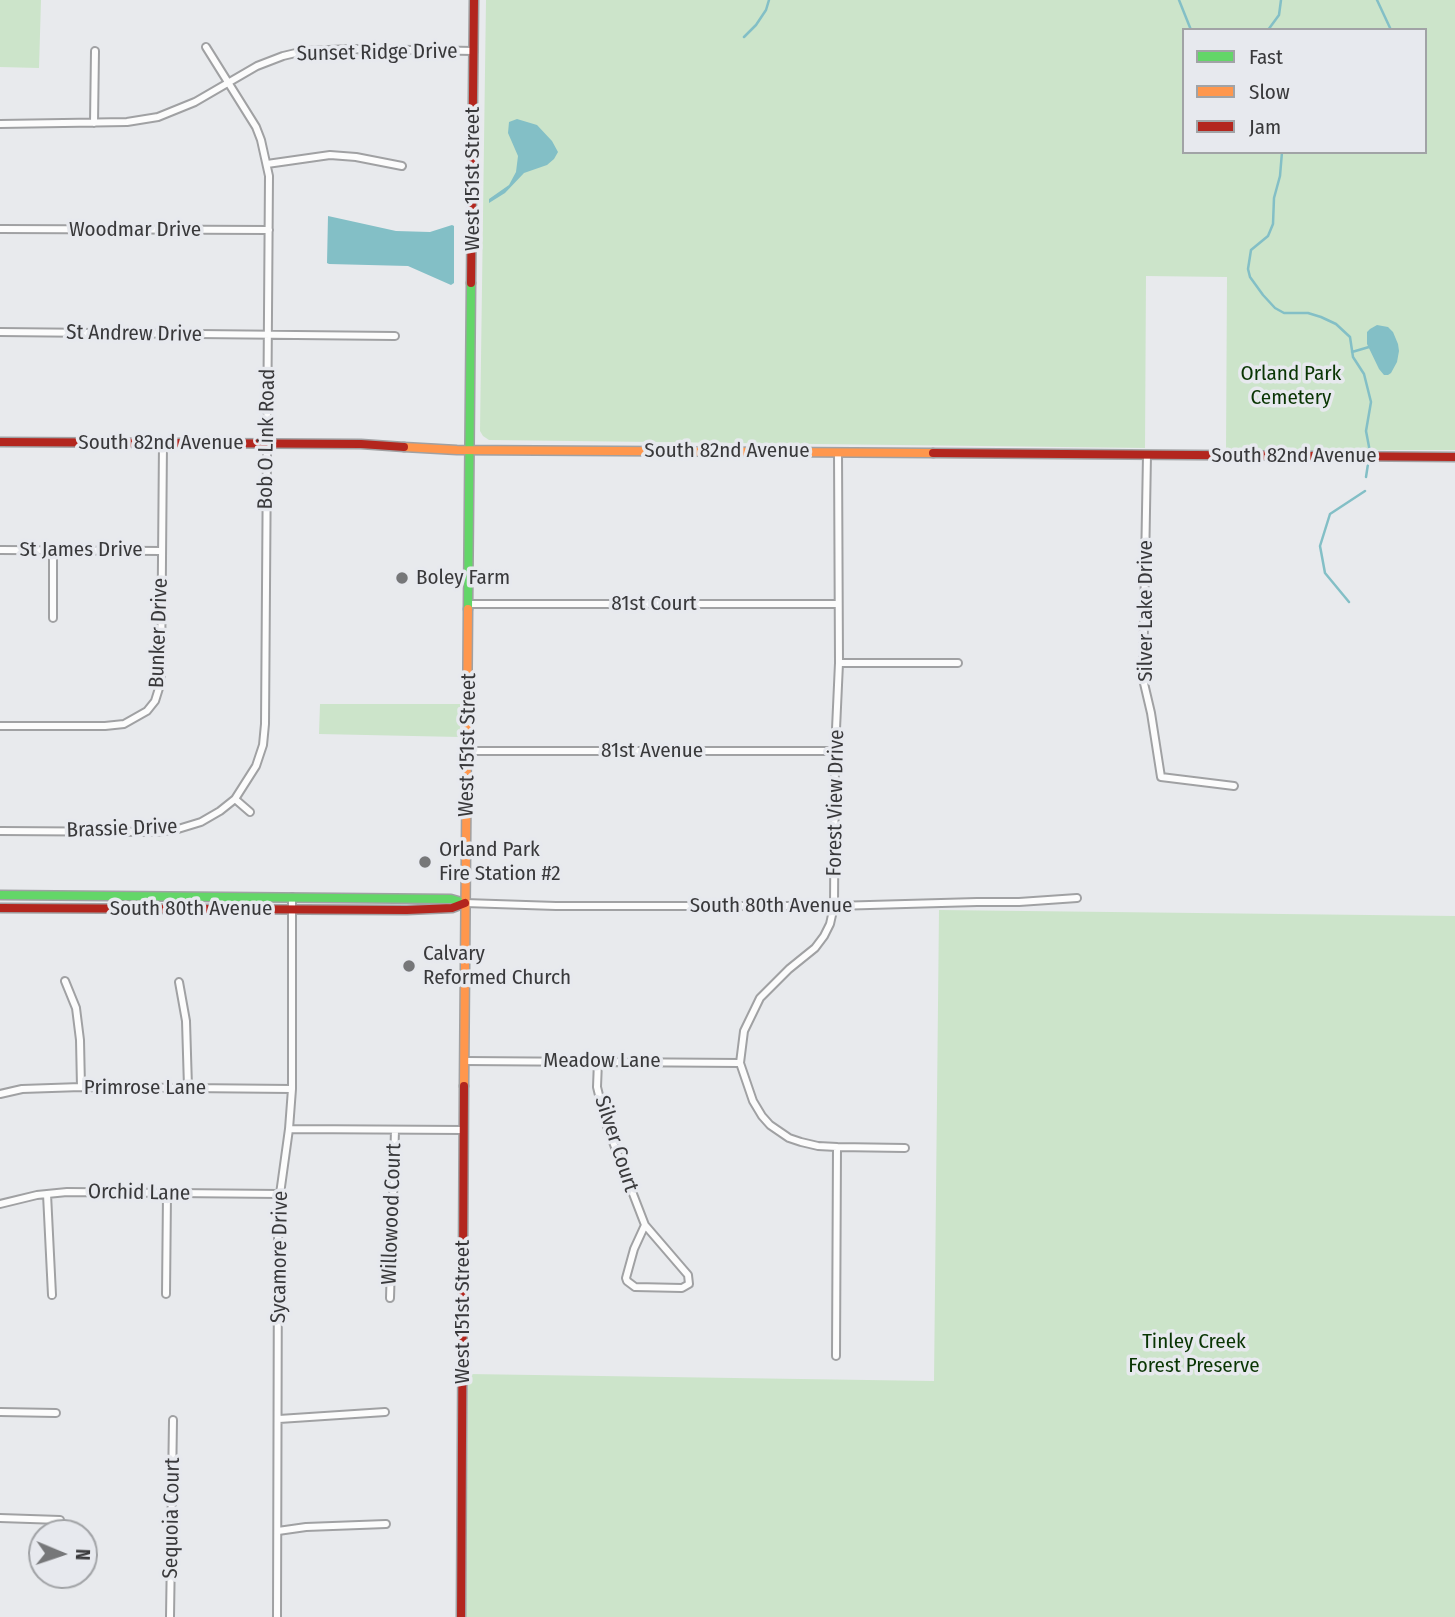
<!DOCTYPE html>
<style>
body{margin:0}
#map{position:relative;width:1455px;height:1617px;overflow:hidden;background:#e8eaed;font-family:"Fira Sans Condensed",sans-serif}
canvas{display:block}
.legend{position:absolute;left:1182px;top:28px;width:245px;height:126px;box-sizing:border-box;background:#e7e9ee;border:2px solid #a1a3a6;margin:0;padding:9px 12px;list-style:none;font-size:21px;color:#39393b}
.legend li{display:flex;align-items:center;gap:14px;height:35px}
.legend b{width:35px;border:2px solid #a1a3a6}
.north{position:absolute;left:28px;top:1519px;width:70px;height:70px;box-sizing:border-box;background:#e7e9ee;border:2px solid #a1a3a6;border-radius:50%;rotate:92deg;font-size:19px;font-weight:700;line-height:28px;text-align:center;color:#39393b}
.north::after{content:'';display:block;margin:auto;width:24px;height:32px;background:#767779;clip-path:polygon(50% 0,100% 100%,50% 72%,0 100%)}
</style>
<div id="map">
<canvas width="1455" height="1617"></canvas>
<ul class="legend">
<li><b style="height:9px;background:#63d668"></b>Fast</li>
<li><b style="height:9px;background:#ff974d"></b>Slow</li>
<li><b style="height:9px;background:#b3261e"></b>Jam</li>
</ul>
<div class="north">N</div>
</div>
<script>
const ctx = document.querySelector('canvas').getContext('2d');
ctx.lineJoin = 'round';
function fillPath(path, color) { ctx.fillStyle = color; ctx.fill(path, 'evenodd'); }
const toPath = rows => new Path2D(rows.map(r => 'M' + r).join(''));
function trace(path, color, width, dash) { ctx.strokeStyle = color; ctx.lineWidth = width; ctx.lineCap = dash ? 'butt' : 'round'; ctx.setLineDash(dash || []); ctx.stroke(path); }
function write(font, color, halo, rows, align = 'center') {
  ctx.font = font + ' "Fira Sans Condensed",sans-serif'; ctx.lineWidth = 7; ctx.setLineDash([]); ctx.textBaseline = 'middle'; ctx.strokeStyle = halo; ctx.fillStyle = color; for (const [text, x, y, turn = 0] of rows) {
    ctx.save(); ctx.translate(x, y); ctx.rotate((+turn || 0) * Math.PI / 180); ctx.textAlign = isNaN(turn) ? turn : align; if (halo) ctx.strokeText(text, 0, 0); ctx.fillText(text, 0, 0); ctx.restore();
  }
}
const green = toPath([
 [0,0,41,0,39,68,0,67],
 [486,0,1455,0,1455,450,1226,450,1227,277,1146,276,1145,448,489,440,483,436,480,431],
 [1184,30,1425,30,1425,152,1184,152],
 [320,704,461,704,460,737,319,734],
 [939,910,1455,916,1455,1617,466,1617,468,1374,934,1381]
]);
const water = toPath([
 [517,119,537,125,552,141,558,152,554,159,547,165,524,173,505,193,489,203,489,199,509,185,516,172,518,156,508,133,509,122],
 [328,216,396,231,430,232,452,225,454,226,454,283,451,285,408,266,329,264,327,263],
 [1377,325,1388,327,1393,332,1398,344,1399,351,1397,362,1391,373,1388,375,1384,375,1379,369,1367,344,1367,332,1370,329]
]);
const stream = toPath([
 [1179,0,1191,30],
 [1377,0,1391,30],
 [1268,30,1279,15,1281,0],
 [744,37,756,25,766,10,769,0],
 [1282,152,1280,176,1274,198,1273,224,1268,236,1251,250,1248,269,1250,277,1263,295,1275,308,1284,313,1308,313,1321,317,1336,324,1350,337,1353,357,1364,374,1371,402,1366,431,1370,452],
 [1352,352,1369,347],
 [1366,477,1368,464],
 [1349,602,1325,573,1320,546,1330,514,1365,491]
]);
const street = toPath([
 [94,123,95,51],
 [0,124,127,122,158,117,195,102,257,66,283,56,304,51,353,49,474,51],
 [267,164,330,155,356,157,402,166],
 [0,229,269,230],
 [0,332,395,336],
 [1147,455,1143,679,1151,713,1161,777,1234,786],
 [0,550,162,551],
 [469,604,838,604],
 [53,618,53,550],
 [839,663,958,663],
 [0,726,105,726,124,724,147,711,155,701,160,685,161,675,163,443],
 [468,751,835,751],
 [235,799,250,812],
 [0,831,156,832,178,829,201,822,220,811,235,799,256,766,263,745,265,724,269,176,261,140,256,127,206,47],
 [465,903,556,906,834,906,977,902,1019,902,1077,898],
 [65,981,76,1008,80,1040,81,1087],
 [179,982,186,1021,188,1087],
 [465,1061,740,1063],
 [598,1061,597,1087,606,1124,645,1225,634,1249,626,1278,627,1281,635,1287,682,1288,689,1284,688,1275,645,1225],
 [0,1094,22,1089,81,1087,292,1089],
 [289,1129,464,1130],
 [837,1147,905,1148],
 [47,1194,52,1295],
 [0,1204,37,1195,67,1192,280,1194],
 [166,1294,167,1194],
 [390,1298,395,1130],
 [836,1356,837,1147,818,1146,801,1142,789,1138,770,1125,762,1116,753,1101,740,1063,744,1031,760,998,789,969,815,948,824,936,830,924,834,906,835,751,839,663,838,452],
 [0,1412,56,1413],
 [279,1419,385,1412],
 [0,1518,60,1520],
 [278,1531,306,1527,386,1524],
 [170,1617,173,1420],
 [277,1617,278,1240,280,1194,289,1129,292,1089,292,897]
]);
const fast = toPath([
 [468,609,471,283],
 [0,895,451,899,465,903]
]);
const slow = toPath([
 [404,447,457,450,933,453],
 [464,1086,468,609]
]);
const jam = toPath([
 [471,283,474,0],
 [0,442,361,444,404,447],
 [933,453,1455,457],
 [0,908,407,910,452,908,465,903],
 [461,1617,464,1086]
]);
const markers = [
 [402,578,7,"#767779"],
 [425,862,7,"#767779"],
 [409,966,7,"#767779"]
];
const streetNames = [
 ["Sunset Ridge Drive",377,53,-1],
 ["West 151st Street",473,179,-90],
 ["Woodmar Drive",135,230],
 ["St Andrew Drive",134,334,1],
 ["Bob O Link Road",267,439,-89],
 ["South 82nd Avenue",161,443],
 ["South 82nd Avenue",727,451],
 ["South 82nd Avenue",1294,456],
 ["St James Drive",81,550],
 ["81st Court",654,604],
 ["Silver Lake Drive",1146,611,-90],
 ["Bunker Drive",159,633,-88],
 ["West 151st Street",468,745,-89],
 ["81st Avenue",652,751],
 ["Forest View Drive",836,803,-89],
 ["Brassie Drive",122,829,-2],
 ["South 80th Avenue",771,906],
 ["South 80th Avenue",191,909],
 ["Meadow Lane",602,1061],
 ["Primrose Lane",145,1088],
 ["Silver Court",616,1144,72],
 ["Orchid Lane",139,1193,1],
 ["Willowood Court",392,1214,-88],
 ["Sycamore Drive",280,1257,-89],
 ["West 151st Street",463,1312,-90],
 ["Sequoia Court",172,1518,-89]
];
const parkNames = [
 ["Orland Park",1291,374],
 ["Cemetery",1291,398],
 ["Tinley Creek",1194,1342],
 ["Forest Preserve",1194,1366]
];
const poiNames = [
 ["Boley Farm",416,578],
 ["Orland Park",439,850],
 ["Fire Station #2",439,874],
 ["Calvary",423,954],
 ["Reformed Church",423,978]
];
fillPath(green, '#cce4ca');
fillPath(water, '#83bfc6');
trace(stream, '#83bfc6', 2.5);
trace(street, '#a0a1a3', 10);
trace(fast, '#a0a1a3', 11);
trace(slow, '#a0a1a3', 11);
trace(jam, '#a0a1a3', 11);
trace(street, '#fcfcfc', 6);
trace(fast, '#63d668', 8);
trace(slow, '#ff974d', 8);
trace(jam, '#b3261e', 8);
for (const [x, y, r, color] of markers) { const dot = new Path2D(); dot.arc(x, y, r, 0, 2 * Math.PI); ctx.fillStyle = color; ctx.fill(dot); trace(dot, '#e7e9ee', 2.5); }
write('21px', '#39393b', '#e7e9ee', streetNames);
write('21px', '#093503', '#e7e9ee', parkNames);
write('21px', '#39393b', '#e7e9ee', poiNames, 'left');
</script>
